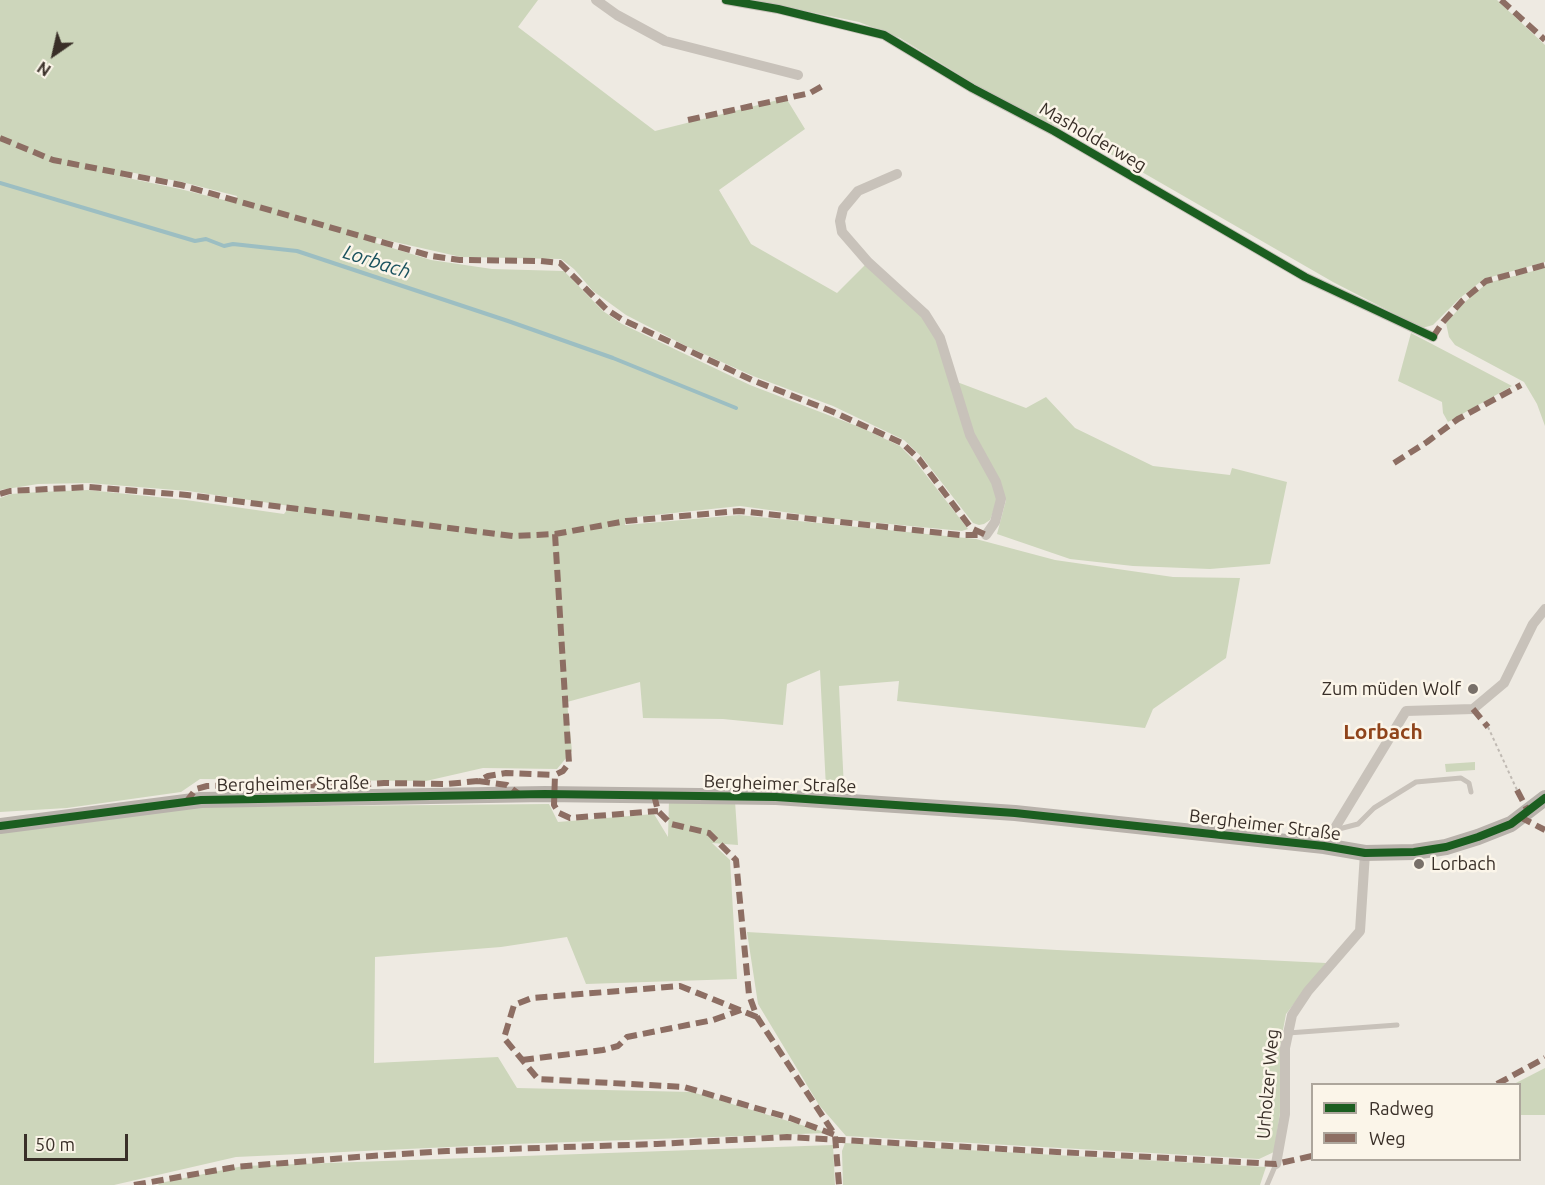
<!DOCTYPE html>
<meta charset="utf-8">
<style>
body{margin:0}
#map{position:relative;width:1545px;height:1185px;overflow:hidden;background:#eeeae2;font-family:Ubuntu,sans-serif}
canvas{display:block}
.legend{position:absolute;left:1311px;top:1083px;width:210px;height:78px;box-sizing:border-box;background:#fbf5e9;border:2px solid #ada69c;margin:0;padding:8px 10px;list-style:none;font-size:18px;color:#392f28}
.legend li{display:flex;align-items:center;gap:12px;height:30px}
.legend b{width:30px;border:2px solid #ada69c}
.north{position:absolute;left:24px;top:24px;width:60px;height:60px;-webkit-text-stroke:4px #fbf5e9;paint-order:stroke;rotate:214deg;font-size:16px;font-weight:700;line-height:24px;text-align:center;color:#392f28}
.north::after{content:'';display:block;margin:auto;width:21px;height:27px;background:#392f28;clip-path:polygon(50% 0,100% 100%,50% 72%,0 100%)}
.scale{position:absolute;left:24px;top:1134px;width:104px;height:27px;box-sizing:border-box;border:3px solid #392f28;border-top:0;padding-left:8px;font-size:18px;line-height:21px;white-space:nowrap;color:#392f28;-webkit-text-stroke:4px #fbf5e9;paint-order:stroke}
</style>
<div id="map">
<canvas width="1545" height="1185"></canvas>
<ul class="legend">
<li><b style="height:8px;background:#1b5e20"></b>Radweg</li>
<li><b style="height:8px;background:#8d6e63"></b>Weg</li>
</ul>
<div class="north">N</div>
<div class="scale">50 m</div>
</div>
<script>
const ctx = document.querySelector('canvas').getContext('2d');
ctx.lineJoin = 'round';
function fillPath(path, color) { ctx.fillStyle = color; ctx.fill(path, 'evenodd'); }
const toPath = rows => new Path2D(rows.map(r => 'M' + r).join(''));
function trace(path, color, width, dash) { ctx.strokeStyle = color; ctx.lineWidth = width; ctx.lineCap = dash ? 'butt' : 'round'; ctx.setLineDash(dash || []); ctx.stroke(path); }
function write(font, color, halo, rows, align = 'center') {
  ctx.font = font + ' Ubuntu,sans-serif'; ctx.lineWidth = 5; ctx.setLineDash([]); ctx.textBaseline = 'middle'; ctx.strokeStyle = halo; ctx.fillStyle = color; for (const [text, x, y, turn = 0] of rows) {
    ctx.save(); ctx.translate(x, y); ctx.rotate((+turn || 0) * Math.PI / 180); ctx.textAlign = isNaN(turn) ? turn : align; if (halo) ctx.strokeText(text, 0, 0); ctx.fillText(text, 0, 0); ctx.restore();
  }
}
const green = toPath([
 [0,0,538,0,518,27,655,131,786,98,805,129,719,190,751,244,837,293,866,264,923,316,939,341,998,499,990,520,984,524,979,525,973,523,922,457,904,440,833,406,753,376,686,346,626,315,593,291,574,269,561,259,461,257,377,238,376,243,431,260,492,269,564,271,603,311,622,324,750,385,862,428,900,446,916,462,968,529,962,531,828,518,740,506,626,518,625,525,739,515,976,539,1055,560,1173,577,1240,578,1226,658,1153,709,1145,728,897,701,899,681,839,686,844,789,826,788,820,670,787,684,783,725,723,719,643,718,640,682,567,702,572,751,557,769,483,768,426,781,200,779,181,792,67,808,0,812,0,498,11,494,39,492,88,490,186,500,284,514,290,506,188,491,88,483,38,484,0,490],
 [124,171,182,182,237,196,236,203,180,189,123,177],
 [751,0,1497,0,1545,45,1545,262,1484,279,1460,298,1433,325,1422,328,1333,282,1095,145,992,95,900,38,859,22],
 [1545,268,1545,426,1537,404,1524,382,1455,345,1449,337,1446,323,1465,302,1487,283],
 [1411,333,1512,386,1448,422,1443,413,1442,402,1398,381],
 [957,382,1026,408,1046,397,1075,428,1153,466,1230,475,1232,468,1287,482,1270,564,1210,569,1133,566,1070,559,997,534,1006,500,972,432],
 [1475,762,1475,770,1446,772,1445,764],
 [669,800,735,801,738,845,712,843,730,860,737,979,586,984,567,937,501,947,375,957,374,1063,498,1057,517,1088,692,1092,828,1133,514,1144,236,1157,114,1185,0,1185,0,828,179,806,213,807,549,804,558,822,654,814,668,837],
 [747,932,1057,950,1326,963,1286,1014,1280,1046,1280,1113,1274,1152,1259,1159,846,1136,819,1105,758,1004],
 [1545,1068,1545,1115,1520,1115,1520,1084,1514,1084],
 [845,1143,1266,1167,1260,1185,843,1185,842,1151],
 [833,1145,835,1185,158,1185,160,1183,243,1166]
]);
const stream = toPath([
 [0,183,195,241,206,239,224,246,233,244,297,251,508,321,613,358,736,408]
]);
const path = toPath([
 [1488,727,1517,790]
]);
const lane = toPath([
 [1335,830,1358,824,1374,808,1416,782,1461,778,1469,783,1471,792],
 [1288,1033,1397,1025],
 [1267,1185,1276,1164]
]);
const street = toPath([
 [596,0,617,15,665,41,798,75],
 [726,0,778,9,884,35,972,88,1054,131,1305,277,1433,337],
 [897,174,858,191,843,209,840,221,842,232,868,262,925,314,940,338,970,435,996,482,1001,499,995,522,986,535],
 [1324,846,1406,711,1473,709,1504,683,1533,624,1545,609],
 [1276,1164,1285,1114,1285,1048,1292,1015,1308,991,1360,931,1365,853]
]);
const secondary = toPath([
 [0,826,201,800,545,794,776,797,1015,813,1324,846,1365,853,1414,852,1446,847,1478,837,1511,824,1545,798]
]);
const quiet = toPath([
 [1501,0,1545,40],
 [688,120,810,93,824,85],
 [0,138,53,160,181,185,431,256,460,260,541,261,560,263,606,309,623,320,752,380,831,411,902,443,919,459,971,528,986,535],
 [1433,337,1443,322,1463,300,1486,281,1545,265],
 [1394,463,1427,442,1458,419,1521,385],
 [0,494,10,491,89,487,187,495,513,536,555,534,626,521,739,511,960,535,983,535],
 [555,534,569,763,563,771,555,775,554,805,559,813,570,818,658,811],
 [1473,709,1488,727],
 [478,781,507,785,519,794],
 [1517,790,1528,811],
 [654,795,658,811,671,824,709,833,736,860,749,995,757,1017,835,1135,839,1185],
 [186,802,196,789,207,786,268,784,335,786,384,783,447,784,478,781,488,776,506,773,555,775],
 [1520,817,1545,830],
 [757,1017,680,986,532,998,514,1005,504,1038,538,1079,684,1087,790,1118,835,1135],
 [522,1060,603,1050,618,1046,627,1037,713,1020,741,1010],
 [1497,1084,1545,1058],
 [134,1185,235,1167,357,1157,447,1151,657,1144,787,1137,1276,1164,1312,1156]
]);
const cycleway = toPath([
 [726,0,778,9,884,35,972,88,1054,131,1305,277,1433,337],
 [0,826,201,800,545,794,776,797,1015,813,1324,846,1365,853,1414,852,1446,847,1478,837,1511,824,1545,798]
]);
const markers = [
 [1473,689,6,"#787069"],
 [1419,864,6,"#787069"]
];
const streetNames = [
 ["Masholderweg",1093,137,30],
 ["Bergheimer Straße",293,784,-1],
 ["Bergheimer Straße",780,784,2],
 ["Bergheimer Straße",1265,825,7],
 ["Urholzer Weg",1268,1084,-85]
];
const poiNames = [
 ["Zum müden Wolf",1461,689],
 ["Lorbach",1431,864,"left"]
];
const waterNames = [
 ["Lorbach",377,262,18]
];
const quarterNames = [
 ["Lorbach",1383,732]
];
fillPath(green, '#cdd6bb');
trace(stream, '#9cbec2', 4);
trace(path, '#c0bab3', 2, [3, 3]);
trace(lane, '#c8c2ba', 5);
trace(street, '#c8c2ba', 10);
trace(secondary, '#b8b2ab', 16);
trace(quiet, '#8d6e63', 6, [12, 6]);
trace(cycleway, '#1b5e20', 8);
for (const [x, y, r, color] of markers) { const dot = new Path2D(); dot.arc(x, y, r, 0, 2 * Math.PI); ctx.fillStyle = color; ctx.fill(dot); trace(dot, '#fbf5e9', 2); }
write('18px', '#392f28', '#fbf5e9', streetNames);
write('18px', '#392f28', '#fbf5e9', poiNames, 'right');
write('italic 20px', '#1a525e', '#fbf5e9', waterNames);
write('bold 21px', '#8f431a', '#fbf5e9', quarterNames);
</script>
